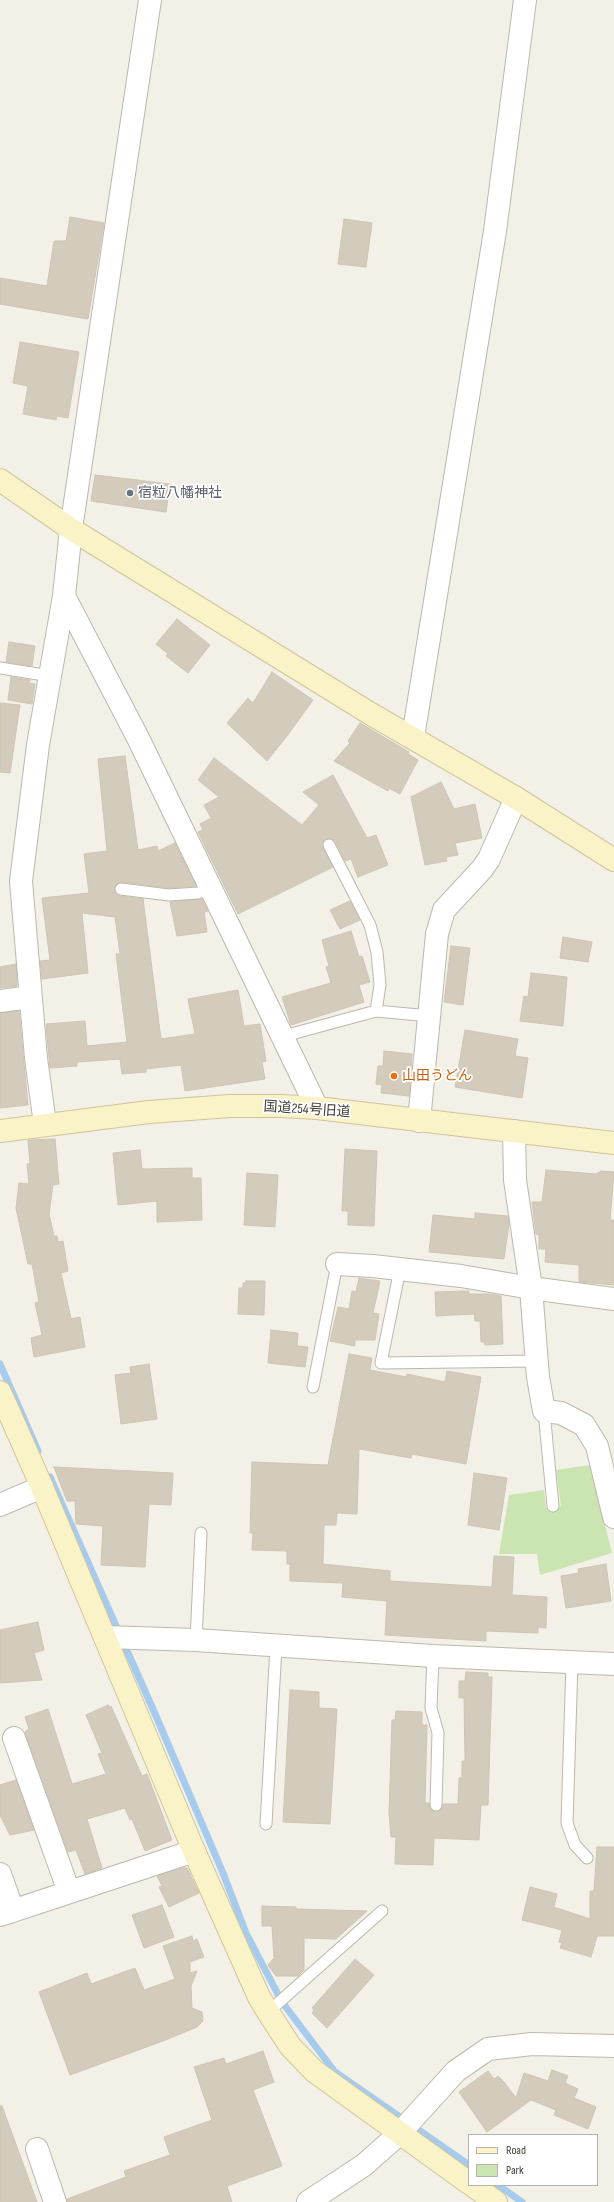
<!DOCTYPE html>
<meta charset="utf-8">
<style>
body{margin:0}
#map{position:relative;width:614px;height:2202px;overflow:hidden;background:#f2f0e7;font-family:"Sofia Sans Condensed",sans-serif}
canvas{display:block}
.legend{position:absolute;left:468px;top:2134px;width:130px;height:52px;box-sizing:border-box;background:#fff;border:1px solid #b5b3af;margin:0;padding:5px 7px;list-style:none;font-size:12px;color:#454036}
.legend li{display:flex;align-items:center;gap:8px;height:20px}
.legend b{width:20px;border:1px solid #b5b3af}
</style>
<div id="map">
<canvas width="614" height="2202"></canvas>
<ul class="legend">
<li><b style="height:5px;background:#fbf3c8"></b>Road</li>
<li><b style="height:11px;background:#cae5b2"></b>Park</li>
</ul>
</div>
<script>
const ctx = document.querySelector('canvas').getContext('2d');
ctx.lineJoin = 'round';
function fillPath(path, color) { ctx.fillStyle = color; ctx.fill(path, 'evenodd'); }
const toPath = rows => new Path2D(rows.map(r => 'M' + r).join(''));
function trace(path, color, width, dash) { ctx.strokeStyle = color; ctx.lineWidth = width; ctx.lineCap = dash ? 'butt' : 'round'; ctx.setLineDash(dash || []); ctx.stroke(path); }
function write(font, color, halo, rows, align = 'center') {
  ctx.font = font + ' "Sofia Sans Condensed","Noto Sans JP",sans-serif'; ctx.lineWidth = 3.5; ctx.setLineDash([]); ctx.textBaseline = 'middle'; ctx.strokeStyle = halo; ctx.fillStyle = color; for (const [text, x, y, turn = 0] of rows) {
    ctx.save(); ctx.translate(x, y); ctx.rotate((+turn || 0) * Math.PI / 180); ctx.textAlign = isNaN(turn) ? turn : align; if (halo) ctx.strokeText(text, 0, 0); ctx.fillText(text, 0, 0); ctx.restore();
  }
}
const green = toPath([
 [590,1465,612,1553,540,1575,537,1554,499,1554,509,1495,544,1490,546,1508,561,1506,556,1470]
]);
const stream = toPath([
 [0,1364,38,1451],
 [50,1477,156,1716,223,1873,246,1933,282,2002,335,2072,469,2165],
 [498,2185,522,2202]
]);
const building = toPath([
 [70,217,104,223,88,319,0,304,0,278,47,286,54,241,66,241,70,217],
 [344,219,372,223,366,267,338,264,344,219],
 [20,342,79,352,68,418,57,416,56,420,23,414,28,386,13,383,20,342],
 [95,475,170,484,166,512,91,501,95,475],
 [177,619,210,645,188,673,166,656,168,654,156,644,177,619],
 [9,642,35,646,32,666,6,662,9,642],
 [272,672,313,700,287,736,267,761,227,723,248,698,253,703,272,672],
 [11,677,30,680,29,683,35,684,32,704,8,700,11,677],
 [0,703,20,705,10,773,0,772,0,703],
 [360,723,409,752,408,754,418,760,400,794,389,788,388,791,334,761,350,743,348,741,360,723],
 [125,756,138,850,157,846,158,851,175,843,196,886,169,888,122,882,118,883,114,888,115,892,120,896,144,899,143,899,161,1039,195,1034,188,999,238,990,244,1026,260,1024,266,1061,262,1062,265,1079,185,1091,181,1065,146,1069,146,1072,122,1074,120,1059,77,1062,77,1066,50,1068,46,1024,85,1021,87,1046,127,1042,116,954,120,954,115,917,82,913,88,973,42,979,40,961,50,960,42,898,89,893,84,854,107,851,98,759,125,756],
 [214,758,302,825,319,805,303,792,333,775,367,838,376,835,388,865,358,877,351,859,345,861,335,841,332,839,326,839,323,842,323,848,333,867,238,914,198,832,203,830,200,824,211,818,204,805,219,797,198,780,214,758],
 [441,782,454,809,475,804,482,838,455,843,458,855,446,857,447,861,425,865,411,797,441,782],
 [202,899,208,911,204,912,207,932,177,936,170,902,202,899],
 [350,901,360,920,340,929,330,910,350,901],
 [351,931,359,957,362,956,370,982,359,985,364,1002,291,1025,282,997,331,983,326,967,329,966,322,940,351,931],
 [563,937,592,942,588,962,560,958,563,937],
 [451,946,470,948,463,1005,444,1002,451,946],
 [16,964,17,986,0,988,0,967,16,964],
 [531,973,567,977,563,1026,520,1021,524,996,528,997,531,973],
 [19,1011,28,1105,0,1108,0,1013,19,1011],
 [465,1030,518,1039,515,1056,528,1058,522,1098,455,1087,465,1030],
 [384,1051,412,1054,409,1096,381,1093,382,1085,376,1084,378,1066,383,1066,384,1051],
 [55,1139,59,1184,53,1185,49,1214,54,1236,57,1236,58,1242,63,1241,68,1271,61,1273,71,1319,80,1317,85,1347,34,1357,31,1338,42,1335,35,1303,39,1302,32,1264,28,1264,16,1208,19,1183,29,1184,27,1164,30,1164,28,1140,55,1139],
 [345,1149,377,1151,374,1226,348,1225,348,1211,342,1211,345,1149],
 [140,1150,142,1169,192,1168,192,1178,201,1178,202,1220,157,1222,157,1201,118,1205,113,1153,140,1150],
 [546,1170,596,1174,601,1171,614,1172,610,1220,614,1220,614,1285,579,1282,579,1265,545,1262,546,1249,539,1249,539,1235,536,1234,532,1202,542,1202,546,1170],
 [247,1173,278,1175,275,1227,244,1225,247,1173],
 [475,1213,508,1216,509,1224,504,1259,429,1252,433,1215,475,1219,475,1213],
 [359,1278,380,1281,373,1313,379,1314,375,1340,355,1340,355,1346,330,1341,338,1307,349,1309,352,1291,356,1292,359,1278],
 [246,1281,265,1281,264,1315,238,1314,239,1288,243,1288,243,1283,246,1283,246,1281],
 [462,1291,469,1291,469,1294,489,1294,501,1296,503,1344,485,1345,484,1342,481,1342,480,1321,475,1321,474,1314,436,1316,435,1292,462,1291],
 [271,1330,298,1333,297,1346,308,1347,305,1367,268,1363,271,1330],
 [349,1354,372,1358,370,1370,406,1377,407,1374,445,1382,447,1371,481,1377,466,1464,412,1454,411,1458,359,1449,357,1514,337,1513,336,1525,324,1525,323,1564,390,1571,390,1581,492,1587,494,1556,514,1557,512,1595,547,1597,546,1628,538,1627,538,1633,486,1631,486,1641,385,1635,387,1601,342,1597,343,1583,290,1581,290,1564,287,1564,287,1551,252,1550,253,1533,250,1533,252,1462,328,1465,349,1354],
 [149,1364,157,1419,121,1424,115,1375,131,1373,130,1367,149,1364],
 [54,1467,173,1473,171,1505,149,1504,145,1567,101,1565,103,1526,76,1524,75,1501,67,1501,54,1467],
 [474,1473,507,1478,499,1530,468,1525,474,1473],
 [606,1564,611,1601,566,1608,561,1576,579,1573,578,1569,606,1564],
 [38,1622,44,1650,34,1653,42,1680,0,1683,0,1630,38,1622],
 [466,1672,488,1673,488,1677,492,1677,488,1805,481,1805,479,1840,434,1838,433,1865,395,1864,396,1837,391,1837,389,1813,392,1720,395,1720,396,1711,422,1712,422,1725,427,1725,425,1803,429,1803,430,1809,436,1812,442,1809,443,1804,458,1804,459,1778,462,1778,462,1761,465,1761,464,1698,459,1698,459,1681,465,1681,466,1672],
 [290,1690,319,1692,319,1708,337,1709,330,1824,283,1822,290,1690],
 [108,1705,109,1707,111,1706,142,1776,147,1774,172,1840,145,1851,132,1819,130,1820,125,1808,87,1819,102,1868,85,1874,76,1850,68,1852,25,1732,29,1729,25,1717,48,1709,72,1784,106,1774,98,1754,102,1753,86,1715,108,1705],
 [16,1780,34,1830,10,1835,0,1815,0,1785,16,1780],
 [597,1847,614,1847,614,1936,597,1936,591,1957,560,1948,562,1943,559,1942,562,1930,522,1920,530,1887,557,1894,554,1907,590,1919,590,1891,594,1891,597,1847],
 [183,1868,187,1868,199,1893,169,1907,159,1887,162,1886,157,1876,183,1868],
 [162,1905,174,1937,144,1948,132,1915,162,1905],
 [262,1906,296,1907,296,1909,367,1911,336,1939,304,1938,304,1970,298,1976,276,1976,268,1965,274,1958,272,1926,262,1926,262,1906],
 [192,1936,193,1941,197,1939,204,1957,190,1962,190,1973,197,1971,191,1986,192,2008,202,2012,203,2021,197,2027,163,2041,70,2075,39,1992,87,1973,91,1984,135,1968,144,1990,175,1979,163,1946,192,1936],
 [355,1959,374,1975,327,2028,312,2013,314,2010,312,2008,355,1959],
 [263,2051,274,2082,253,2090,282,2166,227,2186,232,2202,67,2202,67,2199,126,2177,124,2171,170,2155,164,2137,212,2120,194,2067,224,2058,226,2064,263,2051],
 [552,2070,568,2076,565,2083,578,2089,574,2098,596,2107,588,2129,554,2115,556,2110,531,2100,487,2132,459,2092,488,2071,494,2079,498,2076,504,2082,516,2098,524,2073,548,2081,552,2070],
 [0,2106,2,2106,37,2202,0,2202,0,2106]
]);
const lane = toPath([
 [0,668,50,676],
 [329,845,370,925,377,952,380,985,376,1011],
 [121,889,169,895,198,893,210,888],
 [284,1036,376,1011,430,1016],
 [400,1269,381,1363,537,1361],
 [313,1387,337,1264],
 [544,1411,553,1506],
 [196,1640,201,1533],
 [433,1656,431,1708,438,1733,436,1805],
 [572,1662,567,1823,575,1845,587,1858],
 [266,1824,276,1647],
 [268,2012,382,1911]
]);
const street = toPath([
 [64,596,138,738,317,1108],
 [413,737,495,231,525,0],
 [0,1001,30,997],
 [419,1121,437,934,444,910,482,869,489,859,516,798],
 [45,1124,36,1058,21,881,38,745,64,596,71,529,150,0],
 [514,1131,515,1180,531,1288,614,1299],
 [337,1264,373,1266,461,1276,531,1288,538,1377,544,1411,561,1413,584,1425,597,1446,614,1517],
 [0,1505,42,1487],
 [105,1637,196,1640,433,1656,614,1664],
 [14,1738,69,1892],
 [0,1874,13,1911],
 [0,1915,194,1851],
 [37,2149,55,2202],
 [308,2202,364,2165,399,2134,456,2071,488,2049,532,2044,614,2046]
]);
const secondary = toPath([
 [0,480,71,529,371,714,516,798,614,860],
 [0,1131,149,1112,230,1106,281,1106,317,1108,614,1143],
 [0,1392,42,1487,194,1851,259,1997,268,2012,290,2046,314,2071,469,2183],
 [472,2185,496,2202]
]);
const markers = [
 [130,493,4,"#6b7280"],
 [394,1076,4,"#e8710a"]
];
const worshipNames = [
 ["宿粒八幡神社",138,493]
];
const foodNames = [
 ["山田うどん",402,1076]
];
const streetNames = [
 ["国道254号旧道",307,1110,4]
];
fillPath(green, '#cae5b2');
trace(stream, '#a6cbec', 7);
fillPath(building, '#d3ccbd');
trace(building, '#cec4b1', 1);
trace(lane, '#bdb8aa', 13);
trace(street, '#bdb8aa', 24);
trace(secondary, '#d0c599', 24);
trace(lane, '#fff', 11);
trace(street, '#fff', 22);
trace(secondary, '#fbf3c8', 22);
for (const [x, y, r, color] of markers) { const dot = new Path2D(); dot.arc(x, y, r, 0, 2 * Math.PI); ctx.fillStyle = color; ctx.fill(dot); trace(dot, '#fff', 1.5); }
write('14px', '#5b616d', '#fff', worshipNames, 'left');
write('14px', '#c56008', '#fff', foodNames, 'left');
write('14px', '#454036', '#fff', streetNames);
</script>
